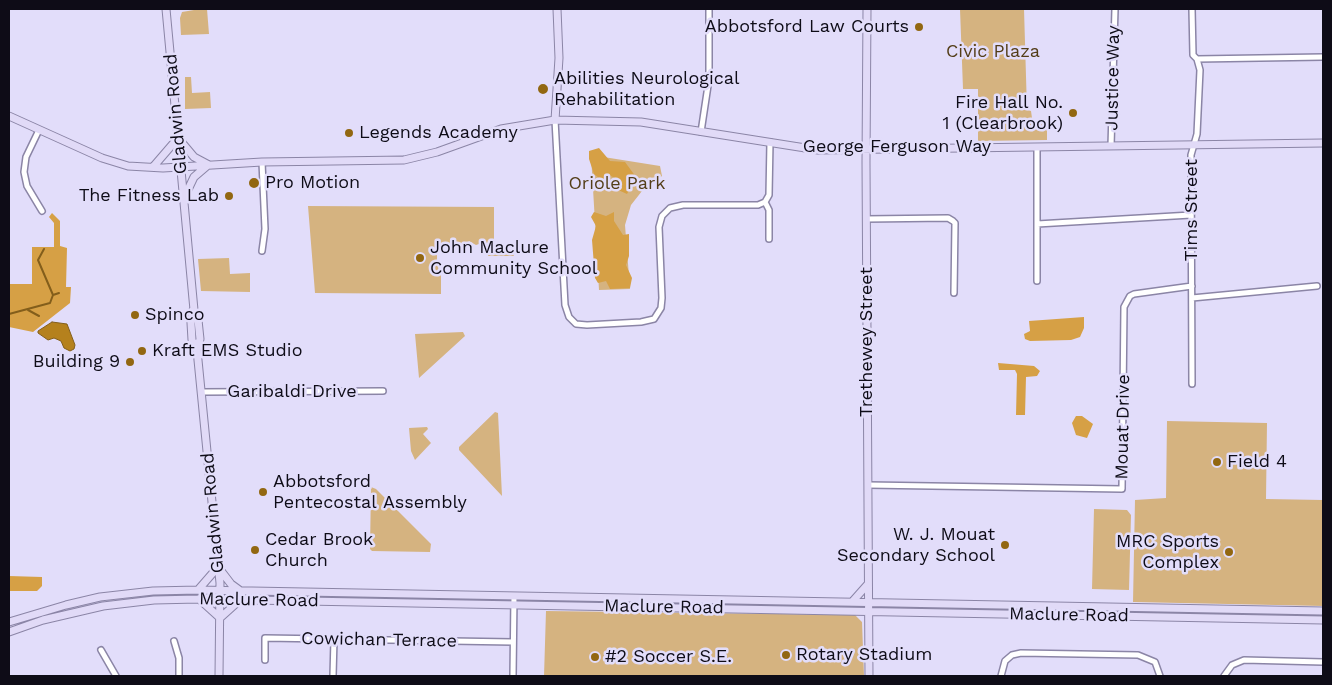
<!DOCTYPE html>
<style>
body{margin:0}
#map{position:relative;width:1332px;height:685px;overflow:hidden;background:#e2ddfa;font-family:"Work Sans",sans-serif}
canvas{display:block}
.frame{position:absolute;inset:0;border:10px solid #0e0c17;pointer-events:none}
</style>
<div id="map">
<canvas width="1332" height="685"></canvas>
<div class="frame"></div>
</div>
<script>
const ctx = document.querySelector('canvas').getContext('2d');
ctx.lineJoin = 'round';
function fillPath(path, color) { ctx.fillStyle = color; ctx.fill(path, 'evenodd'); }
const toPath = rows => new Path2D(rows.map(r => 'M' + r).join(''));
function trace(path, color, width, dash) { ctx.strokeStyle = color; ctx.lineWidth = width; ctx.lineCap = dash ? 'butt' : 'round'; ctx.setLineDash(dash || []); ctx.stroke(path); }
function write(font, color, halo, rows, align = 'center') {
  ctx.font = font + ' "Work Sans",sans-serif'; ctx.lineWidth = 5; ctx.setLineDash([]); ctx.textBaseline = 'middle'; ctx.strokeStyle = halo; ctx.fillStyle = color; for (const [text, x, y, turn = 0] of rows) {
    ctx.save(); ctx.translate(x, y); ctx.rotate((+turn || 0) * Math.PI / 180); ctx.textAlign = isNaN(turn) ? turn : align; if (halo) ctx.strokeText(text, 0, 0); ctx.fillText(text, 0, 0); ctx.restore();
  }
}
const green = toPath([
 [200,9,207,9,209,34,181,35,180,18,182,12],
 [960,9,1024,9,1027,110,1031,111,1032,118,1036,123,1044,125,1047,128,1047,140,978,141,978,89,963,89],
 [185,77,191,77,192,93,210,92,211,108,185,109],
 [591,155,660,166,662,176,642,191,631,205,625,225,630,289,599,290],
 [308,206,494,207,494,242,500,249,510,249,514,256,488,256,488,245,485,242,476,245,469,241,466,245,458,242,452,245,445,242,437,247,437,264,441,275,441,294,315,293],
 [229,258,230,274,250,273,250,292,201,291,198,259],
 [463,332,465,336,419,378,415,334],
 [495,412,498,413,502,496,459,450,459,447],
 [1167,421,1267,423,1266,499,1323,500,1323,606,1133,602,1135,500,1166,498],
 [427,427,428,429,423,434,431,443,415,460,411,451,409,428],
 [371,487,376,489,431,544,430,552,372,551,370,549],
 [1094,509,1127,510,1131,515,1129,590,1092,589],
 [546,611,855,615,862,622,864,676,544,676]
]);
const forest = toPath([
 [599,148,610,161,625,162,636,177,627,194,616,189,619,180,611,176,604,182,594,174,589,159,589,151],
 [594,212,606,216,614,212,614,221,623,235,629,234,629,256,626,265,632,278,630,288,610,289,606,281,598,283,595,278,592,240,596,226,591,217],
 [52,213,60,221,60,246,67,248,66,287,71,287,70,303,33,332,9,327,9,284,32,284,32,247,54,247,54,223,49,217],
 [1084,317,1084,328,1080,337,1071,340,1030,341,1025,339,1024,334,1030,331,1029,321],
 [998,363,1034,366,1040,371,1037,376,1026,377,1025,415,1016,415,1017,374,1015,370,999,370],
 [1076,416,1082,416,1093,424,1087,438,1076,435,1072,423],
 [9,576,42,577,42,586,37,591,9,591]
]);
const water = toPath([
 [52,322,67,324,75,345,74,349,70,351,64,348,61,341,54,338,48,340,38,333,38,331,52,322]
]);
const stream = toPath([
 [53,295,59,293],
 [28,310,39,316],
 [9,314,50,303,53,295,38,260,44,249]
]);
const street = toPath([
 [1197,59,1323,57],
 [555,120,565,305,569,317,576,324,587,325,641,322,654,319,661,308,662,298,659,227,662,216,670,208,683,205,758,205,765,202],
 [39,130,26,157,24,172,27,186,42,211],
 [701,132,709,79,709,9],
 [1111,146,1115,9],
 [1037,147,1037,281],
 [866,219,948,218,953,221,955,223,954,293],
 [1037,224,1191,215],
 [769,239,769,210,765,202,769,195,770,142],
 [262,251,265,229,262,162],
 [1192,298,1317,286],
 [1192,384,1191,155,1197,134,1200,70,1197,59,1193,55,1192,9],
 [202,392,383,391],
 [868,485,1122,489,1124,307,1130,296,1134,294,1192,286],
 [174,641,179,658,179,676],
 [101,650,116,676],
 [265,660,265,638,513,642],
 [333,676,334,639],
 [513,676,514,596],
 [1001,676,1005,661,1012,655,1021,653,1138,655,1155,662,1160,676],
 [1224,676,1232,665,1244,660,1323,662]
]);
const secondary = toPath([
 [166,9,194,310,198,320,200,339,197,350,220,583,219,676],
 [867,9,866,162,869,676],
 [9,116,102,158,128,166,163,168,262,162,404,160,437,152,501,129,555,120,641,122,818,150,1323,143],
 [555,120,559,58,557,9],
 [178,138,194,157,209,165],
 [153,167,178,138],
 [184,198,194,177,208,165],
 [193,310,191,323,192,340,197,350],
 [218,567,231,584,242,592],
 [198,590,218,567],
 [199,599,220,618],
 [852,602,868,584],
 [220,618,240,600],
 [9,622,66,605,100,597,153,591,198,590,1323,611],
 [9,632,43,620,103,606,154,600,198,599,1323,620]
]);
const markers = [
 [919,27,5,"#926711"],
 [543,89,6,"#926711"],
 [1073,113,5,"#926711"],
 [349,133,5,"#926711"],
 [254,183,6,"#926711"],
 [229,196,5,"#926711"],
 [420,258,5,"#926711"],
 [135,315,5,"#926711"],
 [142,351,5,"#926711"],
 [130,362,5,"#926711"],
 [1217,462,5,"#926711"],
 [263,492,5,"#926711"],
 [1005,545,5,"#926711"],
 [255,550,5,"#926711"],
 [1229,552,5,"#926711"],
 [786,655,5,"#926711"],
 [595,657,5,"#926711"]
];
const poiNames = [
 ["Abbotsford Law Courts",909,27,"right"],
 ["Abilities Neurological",554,79],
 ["Rehabilitation",554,100],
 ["Fire Hall No.",1063,103,"right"],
 ["1 (Clearbrook)",1063,124,"right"],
 ["Legends Academy",359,133],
 ["Pro Motion",265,183],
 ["The Fitness Lab",219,196,"right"],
 ["John Maclure",430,248],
 ["Community School",430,269],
 ["Spinco",145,315],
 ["Kraft EMS Studio",152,351],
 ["Building 9",120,362,"right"],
 ["Field 4",1227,462],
 ["Abbotsford",273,482],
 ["Pentecostal Assembly",273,503],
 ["W. J. Mouat",995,535,"right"],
 ["Secondary School",995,556,"right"],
 ["Cedar Brook",265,540],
 ["Church",265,561],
 ["MRC Sports",1219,542,"right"],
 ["Complex",1219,563,"right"],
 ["Rotary Stadium",796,655],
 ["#2 Soccer S.E.",605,657]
];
const parkNames = [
 ["Civic Plaza",993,52],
 ["Oriole Park",617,184]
];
const streetNames = [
 ["Justice Way",1113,78,-89],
 ["Gladwin Road",176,114,-95],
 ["George Ferguson Way",897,147],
 ["Tims Street",1192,210,-90],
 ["Trethewey Street",867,342,-90],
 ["Garibaldi Drive",292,392],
 ["Mouat Drive",1123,427,-89],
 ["Gladwin Road",213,513,-95],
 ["Maclure Road",259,600,1],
 ["Maclure Road",664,607,1],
 ["Maclure Road",1069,615,1],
 ["Cowichan Terrace",379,640,1]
];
fillPath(green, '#d5b380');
fillPath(forest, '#d6a045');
fillPath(water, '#b5811d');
trace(water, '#835e1b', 1);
trace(stream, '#835e1b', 2);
trace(street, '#8b85a6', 8);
trace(secondary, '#8b85a6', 9);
trace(street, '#fff', 5);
trace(secondary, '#e1daf7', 7);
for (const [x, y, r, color] of markers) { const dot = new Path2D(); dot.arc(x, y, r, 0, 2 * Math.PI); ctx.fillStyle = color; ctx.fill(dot); trace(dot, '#e2ddfa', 2); }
write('18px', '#0e0c17', '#e2ddfa', poiNames, 'left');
write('18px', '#533d17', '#e2ddfa', parkNames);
write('18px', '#0e0c17', '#e2ddfa', streetNames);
</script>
